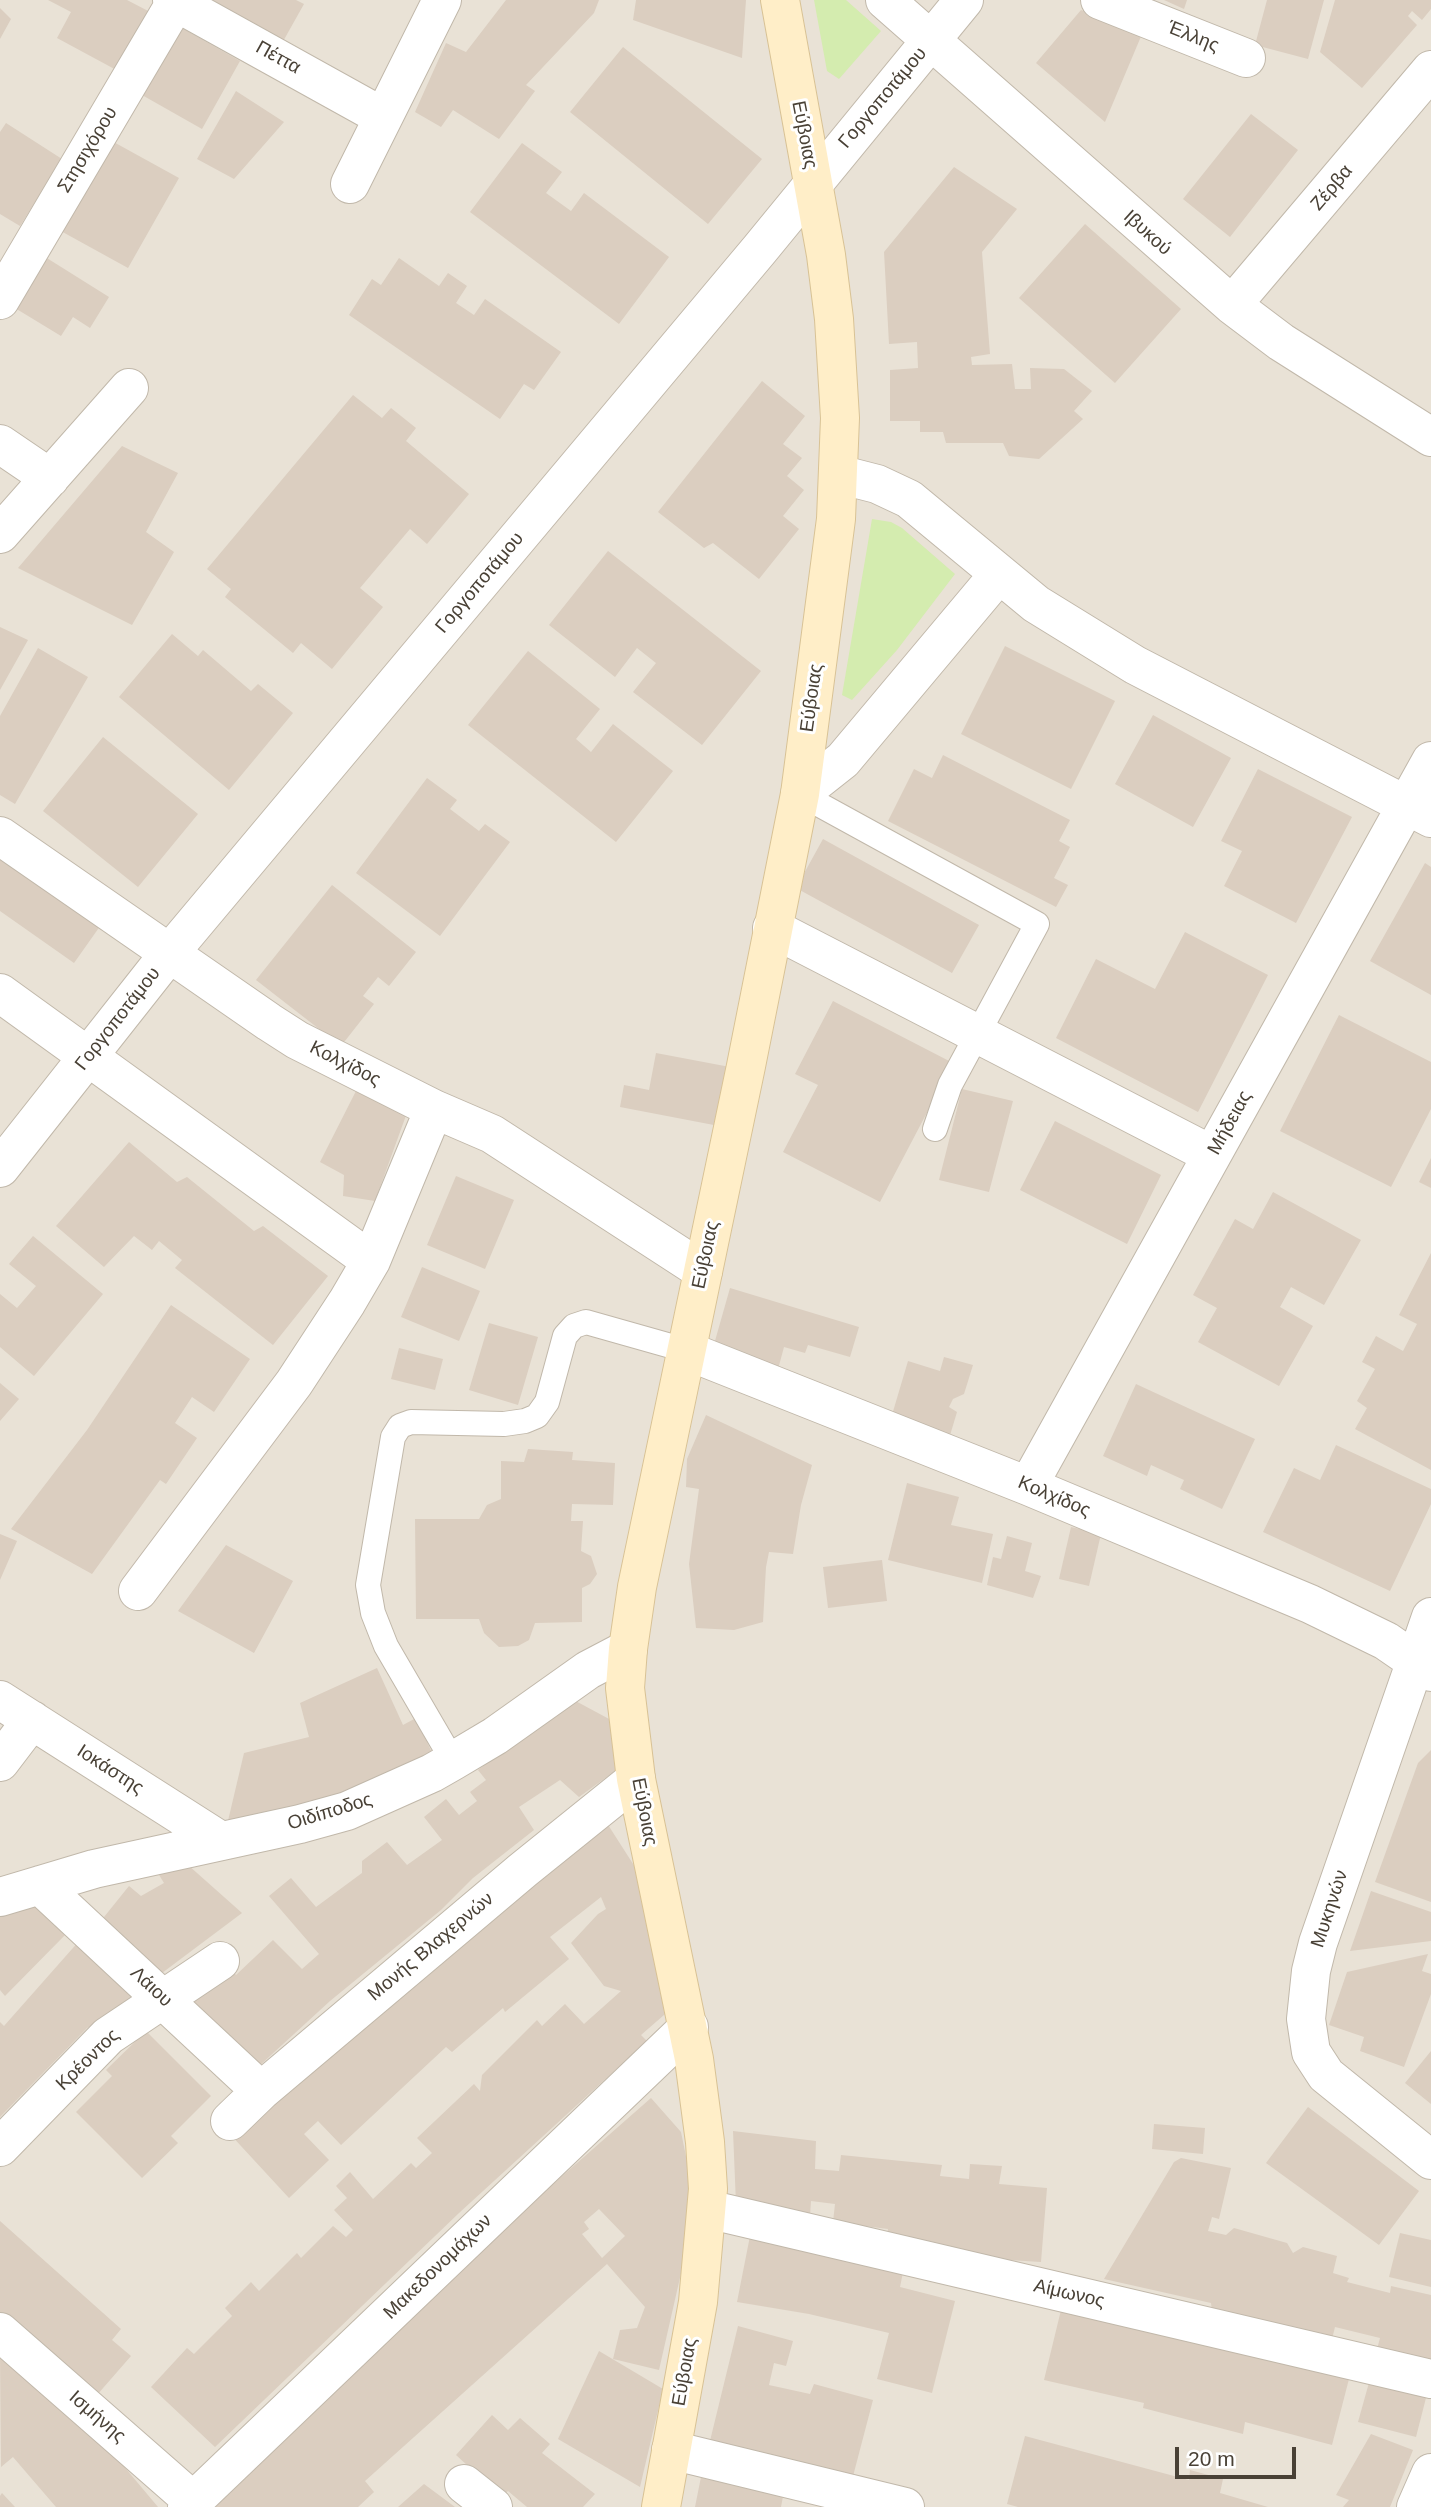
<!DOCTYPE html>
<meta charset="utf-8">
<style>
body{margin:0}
#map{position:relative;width:1431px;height:2507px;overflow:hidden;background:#f5f0e8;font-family:Arial,sans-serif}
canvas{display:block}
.scale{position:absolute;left:1175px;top:2447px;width:121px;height:32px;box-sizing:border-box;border:4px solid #494136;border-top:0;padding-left:9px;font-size:21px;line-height:24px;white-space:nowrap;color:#494136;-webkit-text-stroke:5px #fff;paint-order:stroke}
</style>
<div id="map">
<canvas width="1431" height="2507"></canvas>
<div class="scale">20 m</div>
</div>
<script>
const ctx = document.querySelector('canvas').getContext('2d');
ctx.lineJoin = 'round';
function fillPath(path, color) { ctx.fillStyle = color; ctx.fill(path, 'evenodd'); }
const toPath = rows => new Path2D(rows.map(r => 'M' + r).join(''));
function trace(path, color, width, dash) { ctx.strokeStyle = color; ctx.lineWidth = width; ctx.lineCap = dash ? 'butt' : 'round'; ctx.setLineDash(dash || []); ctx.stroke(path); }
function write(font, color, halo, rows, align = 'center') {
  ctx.font = font + ' Arial,sans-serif'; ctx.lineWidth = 6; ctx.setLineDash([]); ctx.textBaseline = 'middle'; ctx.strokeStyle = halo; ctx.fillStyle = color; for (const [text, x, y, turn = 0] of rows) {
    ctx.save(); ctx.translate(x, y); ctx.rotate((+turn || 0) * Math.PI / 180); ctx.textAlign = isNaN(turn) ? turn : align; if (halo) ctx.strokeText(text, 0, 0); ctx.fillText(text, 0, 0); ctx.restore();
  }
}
const residential = toPath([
 [0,0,1431,0,1431,2507,0,2507]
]);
const green = toPath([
 [814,0,846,0,881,31,839,79,827,71],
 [872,519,891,522,902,528,955,574,897,650,852,700,842,695]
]);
const building = toPath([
 [48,0,127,0,152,13,120,72,57,38,71,12],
 [199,0,296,0,304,4,281,45],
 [506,0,599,0,594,13,526,85,535,91,499,139,453,110,441,127,415,112,446,43,466,52],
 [636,0,746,0,742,58,633,20],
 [1164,0,1187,0,1184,9],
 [1267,0,1324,0,1308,59,1255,45],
 [1335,0,1431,0,1431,9,1422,20,1412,11,1408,16,1417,25,1362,88,1320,52],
 [0,8,11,19,0,39],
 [1081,10,1142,34,1105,122,1036,63],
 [180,27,240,61,202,129,142,95],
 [623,47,762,159,708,224,570,112],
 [236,91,284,122,234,179,197,159],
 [1251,114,1298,150,1230,237,1183,199],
 [6,123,62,159,20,226,0,214,0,132],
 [110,140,179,178,128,268,59,230],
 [522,143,562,172,546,193,571,211,584,193,669,257,619,324,470,212],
 [954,167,1017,209,982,252,990,354,971,357,972,365,1012,364,1015,389,1031,389,1030,368,1064,369,1092,391,1074,411,1083,419,1039,459,1009,456,1003,443,946,443,943,432,920,432,920,421,890,421,890,370,918,368,917,342,889,344,884,252],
 [1085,224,1181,309,1115,383,1019,298],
 [42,255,109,297,90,328,73,317,61,336,10,305],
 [399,258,439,286,448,273,467,286,456,303,474,315,485,299,561,352,534,390,524,384,500,419,349,315,372,279,381,285],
 [762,381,805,416,783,444,802,458,787,476,804,490,783,516,799,529,759,579,713,543,704,548,658,512],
 [353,395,382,418,391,408,416,428,406,441,469,494,427,544,410,529,360,588,383,607,332,669,301,643,293,653,225,597,231,589,207,569],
 [122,446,178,473,146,532,174,552,132,625,18,568],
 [608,551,761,671,702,745,633,692,656,663,637,648,615,677,549,625],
 [0,627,28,640,0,690],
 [172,634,198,656,203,650,251,691,258,684,293,713,229,790,119,697],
 [1005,646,1115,701,1071,789,961,734],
 [38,648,88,677,15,804,0,795,0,716],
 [528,651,600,709,576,739,591,752,613,724,673,771,616,842,468,725],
 [1153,715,1231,758,1193,827,1115,784],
 [103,737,198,814,138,887,43,811],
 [943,755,1070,820,1059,841,1070,847,1054,878,1068,885,1056,907,888,821,914,769,932,778],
 [1258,769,1352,817,1296,923,1224,886,1242,851,1221,841],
 [427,778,457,800,450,809,479,831,485,824,510,842,440,936,356,873],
 [823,839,979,925,952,973,796,888],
 [0,849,103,922,74,963,0,911],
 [1425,863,1431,867,1431,995,1370,961],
 [332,885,416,952,389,986,378,977,363,996,374,1004,341,1046,256,980],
 [1185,932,1268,975,1198,1112,1056,1038,1096,959,1155,989],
 [833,1001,953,1063,880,1202,783,1152,818,1085,795,1074],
 [1339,1015,1431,1062,1431,1109,1391,1187,1280,1131],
 [656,1053,730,1067,719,1126,620,1107,624,1085,649,1090],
 [357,1089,408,1110,375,1201,343,1196,344,1175,320,1162],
 [962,1089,1013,1101,989,1192,939,1180],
 [1055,1121,1161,1175,1127,1244,1020,1190],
 [129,1142,177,1182,187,1177,254,1231,263,1226,328,1276,273,1345,175,1268,182,1260,159,1241,152,1250,134,1236,104,1267,56,1226],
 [1431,1158,1431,1188,1419,1182],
 [456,1176,514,1200,485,1269,427,1245],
 [1273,1192,1361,1240,1324,1305,1291,1287,1280,1307,1313,1326,1279,1386,1198,1342,1217,1308,1193,1295,1235,1219,1253,1229],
 [33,1236,103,1294,34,1376,0,1347,0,1294,17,1308,36,1286,9,1264],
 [1431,1253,1431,1470,1355,1429,1367,1408,1357,1401,1375,1369,1362,1362,1376,1336,1403,1351,1417,1324,1399,1315],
 [422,1267,480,1291,459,1341,401,1317],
 [730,1288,859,1327,850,1357,808,1345,805,1353,784,1347,777,1373,711,1355],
 [171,1305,250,1359,214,1412,192,1397,175,1423,197,1438,166,1484,160,1480,92,1574,11,1529,87,1430],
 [489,1323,538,1337,518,1405,469,1390],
 [399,1348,443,1359,435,1390,391,1379],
 [944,1357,973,1365,964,1394,953,1399,949,1407,957,1412,948,1442,889,1425,908,1361,940,1371],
 [0,1383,19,1399,0,1421],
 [1136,1384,1255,1439,1222,1509,1180,1489,1184,1480,1151,1465,1147,1476,1103,1456],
 [706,1415,812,1465,801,1505,793,1554,769,1552,766,1567,763,1622,734,1630,696,1628,689,1564,699,1489,686,1487,687,1459],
 [1336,1445,1431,1489,1431,1504,1390,1591,1263,1532,1294,1468,1320,1480],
 [528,1449,573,1452,572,1460,615,1463,613,1505,572,1504,571,1521,583,1521,581,1551,591,1556,597,1574,590,1584,582,1588,582,1622,535,1623,529,1640,518,1646,499,1647,484,1633,479,1619,416,1619,415,1519,479,1519,487,1505,501,1499,501,1461,524,1462],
 [907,1483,959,1497,951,1525,993,1534,982,1583,888,1560],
 [1071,1527,1101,1534,1089,1586,1059,1579],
 [0,1534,17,1541,0,1580],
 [1007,1536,1032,1543,1025,1571,1041,1576,1033,1598,987,1585,993,1557,1001,1559],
 [226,1545,293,1581,254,1653,178,1611],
 [882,1560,887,1601,828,1608,823,1567],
 [377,1668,403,1725,416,1718,433,1755,325,1800,227,1825,244,1753,309,1737,300,1703],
 [570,1698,611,1720,622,1766,579,1797,560,1780,519,1807,534,1830,473,1878,441,1910,330,2001,258,2067,187,1995,230,1968,236,1975,273,1940,302,1969,319,1954,269,1896,291,1878,316,1907,362,1873,362,1861,387,1842,407,1865,442,1840,424,1817,446,1799,459,1815,477,1801,470,1792,486,1780,478,1770],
 [1431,1750,1431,1902,1375,1882,1418,1763],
 [603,1817,635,1867,672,2008,641,2035,647,2041,459,2213,215,2447,151,2387,187,2348,194,2354,232,2316,225,2308,251,2282,259,2291,297,2253,301,2258,333,2226,346,2237,353,2230,334,2210,347,2198,336,2186,350,2172,373,2199,411,2163,416,2168,432,2153,417,2138,474,2084,480,2091,482,2075,537,2020,542,2026,565,2004,584,2024,621,1991,604,1986,571,1943,598,1914,606,1909,601,1897,550,1937,569,1959,505,2012,503,2008,452,2052,446,2047,341,2145,318,2121,304,2134,329,2160,289,2198,229,2133],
 [179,1857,242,1913,154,1979,100,1922,129,1886,141,1896,164,1883,153,1865],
 [1371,1891,1431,1912,1431,1941,1350,1951],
 [25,1898,66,1934,5,1996,0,1990,0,1907],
 [80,1940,138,1996,87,2028,0,2117,0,2022,4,2026],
 [1428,1954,1422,1971,1431,1974,1431,1994,1404,2067,1360,2051,1364,2037,1329,2025,1347,1972],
 [146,2031,211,2096,171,2136,178,2143,142,2178,76,2112,112,2076,106,2070],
 [1431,2051,1431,2104,1405,2083],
 [651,2098,681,2132,690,2176,689,2238,659,2370,613,2359,620,2330,637,2328,645,2307,607,2264,365,2481,374,2492,358,2507,208,2507,552,2185],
 [599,2209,625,2236,602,2258,582,2234,589,2229,584,2222],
 [1308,2107,1419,2191,1379,2245,1266,2163],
 [1154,2124,1205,2128,1203,2154,1152,2149],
 [733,2131,816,2141,815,2169,839,2171,841,2155,942,2165,940,2176,969,2179,970,2164,1002,2166,999,2184,1047,2188,1041,2262,993,2259,934,2247,933,2242,887,2237,888,2229,833,2222,835,2204,811,2201,810,2216,736,2204],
 [1181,2158,1231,2168,1219,2219,1212,2217,1208,2231,1226,2235,1234,2228,1287,2243,1293,2253,1303,2247,1337,2256,1333,2273,1349,2278,1347,2282,1390,2293,1391,2286,1431,2295,1431,2365,1376,2353,1380,2338,1335,2327,1331,2343,1212,2311,1211,2303,1104,2279,1174,2162],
 [0,2221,121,2329,112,2340,131,2356,97,2395,0,2312],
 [1400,2233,1431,2240,1431,2287,1389,2277],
 [750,2236,903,2272,900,2287,955,2301,932,2393,877,2379,889,2333,809,2314,737,2302],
 [1061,2310,1350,2375,1332,2445,1245,2422,1243,2434,1143,2408,1144,2403,1044,2380],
 [738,2326,793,2341,786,2366,774,2363,769,2385,810,2394,814,2384,873,2400,852,2480,709,2445],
 [599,2351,663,2389,640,2487,558,2439],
 [0,2355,111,2451,158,2507,56,2507,13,2457,1,2467],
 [1370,2379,1427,2394,1416,2437,1358,2422],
 [492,2415,508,2430,520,2418,550,2444,542,2453,595,2494,583,2507,527,2507,508,2491,502,2497,456,2455],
 [1371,2434,1413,2450,1390,2507,1343,2507,1349,2500,1336,2495],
 [1025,2436,1189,2480,1190,2470,1223,2479,1220,2493,1268,2507,1018,2507,1007,2504],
 [702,2472,784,2491,781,2507,695,2507],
 [424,2484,455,2507,398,2507],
 [2,2493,15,2507,0,2507,0,2496]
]);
const lane = toPath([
 [800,794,1037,924,950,1085,935,1129],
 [453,1761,386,1646,373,1613,368,1585,393,1437,400,1426,411,1422,504,1424,525,1421,537,1416,547,1402,565,1336,574,1326,586,1322,685,1350]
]);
const street = toPath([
 [172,0,383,117],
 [885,0,1232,305,1281,342,1431,437],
 [1100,0,1246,58],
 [350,184,442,0],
 [0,300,177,0],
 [1232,305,1431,70],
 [0,444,50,478],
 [838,474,877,484,909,499,1036,604,1135,665,1431,818],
 [0,534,129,388],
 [800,794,843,760,999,574],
 [0,836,269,1022,297,1040,434,1109,492,1134,703,1271],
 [772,928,1212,1155],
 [0,993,371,1261],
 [0,1168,168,955,760,249,964,0],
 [685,1350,1028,1486,1310,1604,1386,1641,1431,1672],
 [1028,1486,1431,761],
 [138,1591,294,1383,347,1302,371,1261,434,1109],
 [1431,1617,1318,1943,1311,1971,1306,2019,1311,2052,1326,2075,1431,2160],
 [0,1700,221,1841],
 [0,1762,32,1720],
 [40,1885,261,2091],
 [0,1897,94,1869,300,1824,347,1811,432,1773,453,1761,495,1736,588,1670,628,1649],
 [230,2121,261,2091,523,1870,636,1779],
 [0,2147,108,2036,220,1961],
 [707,2209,1431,2379],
 [0,2332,193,2501],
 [671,2450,905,2507],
 [464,2484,493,2507],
 [187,2507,689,2027],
 [1416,2507,1431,2473]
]);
const secondary = toPath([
 [661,2507,698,2302,708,2189,705,2142,694,2059,636,1779,625,1688,628,1649,637,1587,746,1066,800,794,836,519,840,418,834,319,826,255,780,0]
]);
const streetNames = [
 ["Έλλης",1193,37,22],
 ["Πέττα",278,58,29],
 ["Γοργοποτάμου",883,98,-50],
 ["Εύβοιας",804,135,79],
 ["Στησιχόρου",88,150,-59],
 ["Ζέρβα",1332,188,-50],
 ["Ιβυκού",1147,233,42],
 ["Γοργοποτάμου",480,583,-50],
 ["Εύβοιας",812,698,-82],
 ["Γοργοποτάμου",118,1019,-52],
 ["Κολχίδος",345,1064,27],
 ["Μήδειας",1230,1123,-61],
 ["Εύβοιας",706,1255,-78],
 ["Κολχίδος",1054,1497,23],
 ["Ιοκάστης",110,1770,33],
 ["Οιδίποδος",330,1812,-17],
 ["Εύβοιας",644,1812,79],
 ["Μυκηνών",1330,1909,-72],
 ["Μονής Βλαχερνών",431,1947,-40],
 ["Λάιου",151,1987,43],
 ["Κρέοντος",88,2060,-44],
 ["Μακεδονομάχων",438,2267,-44],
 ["Αίμωνος",1069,2294,13],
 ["Εύβοιας",685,2372,-80],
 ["Ισμήνης",97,2417,41]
];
fillPath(residential, '#e9e2d6');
fillPath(green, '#d4ecaf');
fillPath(building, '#dbcec0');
trace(lane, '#c1b8aa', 26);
trace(street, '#c1b8aa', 40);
trace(secondary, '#d8c295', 40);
trace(lane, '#fff', 24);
trace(street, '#fff', 38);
trace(secondary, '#ffeec8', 38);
write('19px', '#494136', '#fff', streetNames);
</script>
